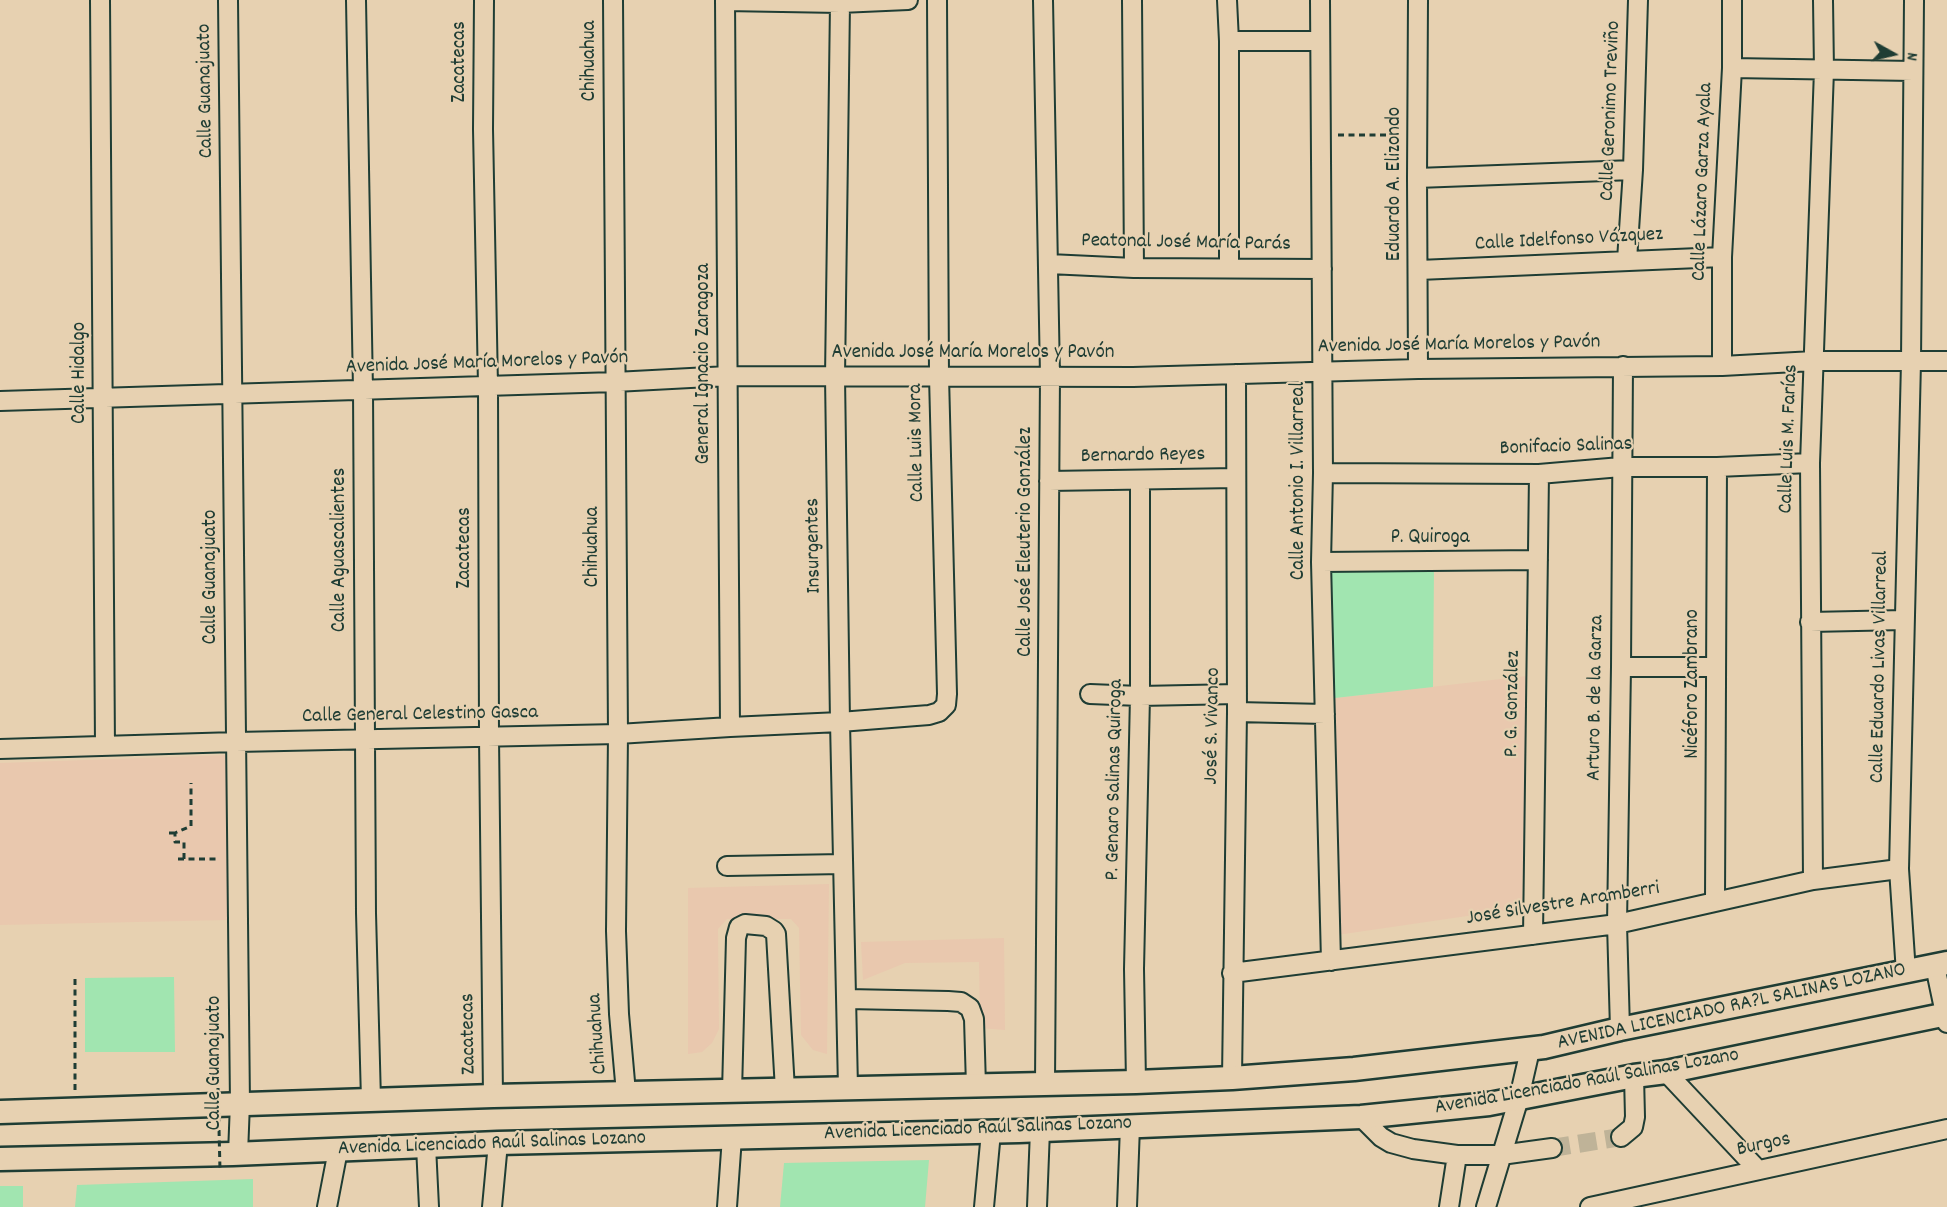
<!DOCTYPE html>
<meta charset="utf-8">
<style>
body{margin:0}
#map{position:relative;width:1947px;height:1207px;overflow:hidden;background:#e7d1b1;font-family:Dekko,sans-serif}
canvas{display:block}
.north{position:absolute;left:1863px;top:24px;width:60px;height:60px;-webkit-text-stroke:4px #e7d1b1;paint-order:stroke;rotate:98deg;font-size:16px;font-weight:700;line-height:24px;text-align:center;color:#1f3d34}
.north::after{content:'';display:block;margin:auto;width:21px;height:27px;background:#1f3d34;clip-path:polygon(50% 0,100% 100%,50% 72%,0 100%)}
</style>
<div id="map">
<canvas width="1947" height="1207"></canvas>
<div class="north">N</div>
</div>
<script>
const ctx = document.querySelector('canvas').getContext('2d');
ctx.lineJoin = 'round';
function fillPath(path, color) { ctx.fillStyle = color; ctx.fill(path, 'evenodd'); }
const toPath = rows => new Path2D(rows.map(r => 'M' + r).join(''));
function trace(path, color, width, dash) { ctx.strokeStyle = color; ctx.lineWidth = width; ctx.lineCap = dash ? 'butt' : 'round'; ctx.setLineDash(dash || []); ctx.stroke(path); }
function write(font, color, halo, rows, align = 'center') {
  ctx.font = font + ' Dekko,sans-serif'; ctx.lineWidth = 4.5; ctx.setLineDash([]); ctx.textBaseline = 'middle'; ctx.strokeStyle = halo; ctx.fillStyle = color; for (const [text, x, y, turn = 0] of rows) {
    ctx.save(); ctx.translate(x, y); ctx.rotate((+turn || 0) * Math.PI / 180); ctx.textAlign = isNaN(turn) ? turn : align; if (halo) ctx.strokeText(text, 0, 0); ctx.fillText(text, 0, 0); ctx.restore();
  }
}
const built = toPath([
 [1527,676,1522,908,1337,935,1335,698],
 [228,755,228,920,0,925,0,763],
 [829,884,827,1054,813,1050,801,1035,799,928,791,919,727,919,718,929,719,1029,712,1043,702,1052,688,1054,688,888],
 [1004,938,1005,1030,980,1028,979,962,905,963,863,980,861,942]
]);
const green = toPath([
 [1434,567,1433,687,1335,698,1329,572],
 [174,977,175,1052,85,1052,85,978],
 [929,1160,925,1207,780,1207,784,1163],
 [253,1179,253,1207,75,1207,77,1185],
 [0,1186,23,1186,23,1207,0,1207]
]);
const minorTunnel = toPath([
 [1552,1148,1621,1137]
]);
const path = toPath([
 [1338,135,1400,135],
 [169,833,175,833],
 [178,859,220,859],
 [184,859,184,842,175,842,175,833,191,826,191,783],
 [75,979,75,1092]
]);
const minor = toPath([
 [100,0,105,746],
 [228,0,240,1103,238,1154],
 [356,0,363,390,366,913,371,1100],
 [484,0,483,129,488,386,489,737,493,1096],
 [613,0,618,734,616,931,619,1014,626,1093],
 [725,0,730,727],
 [1043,0,1050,376,1045,1083],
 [1132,0,1134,268],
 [1227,0,1229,41,1229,268],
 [1320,0,1323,473,1321,562,1331,961],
 [1418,0,1417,178,1418,369],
 [725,1,840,3,908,0],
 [840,3,835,377,840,722,848,1088],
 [1229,41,1320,41],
 [1732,68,1913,71],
 [1417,178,1633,170],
 [1627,260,1633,170,1638,0],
 [1049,264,1134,268,1322,269],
 [1419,270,1722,257],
 [1722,366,1722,257,1732,68,1732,0],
 [0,401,615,382,728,376,1133,377,1418,369,1722,366,1814,361,1947,361],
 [1323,473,1539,474,1621,467,1717,467,1810,463],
 [1049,481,1236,478],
 [1321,562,1538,560],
 [1810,622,1904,620],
 [1621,667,1716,667],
 [1090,694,1140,696,1237,694],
 [1237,712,1325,714],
 [0,749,236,742,618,734,730,727,840,722,929,715,939,712,946,705,947,694,939,376,937,0],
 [727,866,843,864],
 [1813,880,1810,463,1824,70,1823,0],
 [1715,900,1717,467],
 [1533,935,1539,474],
 [1935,966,1947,1023],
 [1232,973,1617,924,1813,880,1899,869],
 [1906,973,1899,869,1911,362,1914,0],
 [847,999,948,1001,961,1002,970,1008,974,1019,976,1086],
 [1620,1029,1617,924,1621,667,1623,366],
 [1666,1072,1758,1170],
 [1232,1078,1237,712,1236,374],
 [1136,1082,1134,969,1140,696,1140,480],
 [732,1092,736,938,739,927,745,924,766,926,774,931,776,934,785,1090],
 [1361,1117,1381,1137,1391,1143,1413,1149,1457,1155,1501,1155,1552,1148],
 [1621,1137,1633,1127,1635,1117,1634,1076],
 [426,1146,429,1207],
 [327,1207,338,1150],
 [492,1207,498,1143],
 [727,1207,732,1137],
 [984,1207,991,1132],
 [1037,1207,1040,1130],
 [1127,1207,1130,1126],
 [1449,1207,1457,1155],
 [1486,1207,1519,1098,1530,1050],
 [1590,1207,1947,1129]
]);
const major = toPath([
 [0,1112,493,1096,1136,1082,1232,1078,1354,1069,1544,1047,1620,1029,1947,963],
 [0,1159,233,1154,498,1143,1019,1131,1361,1117,1489,1104,1634,1076,1666,1072,1947,1014]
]);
const pathBridge = toPath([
 [218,1088,220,1170]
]);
const streetNames = [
 ["Chihuahua",591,61,-90],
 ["Zacatecas",461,62,-90],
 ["Calle Guanajuato",207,91,-91],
 ["Calle Geronimo Treviño",1612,111,-88],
 ["Calle Lázaro Garza Ayala",1704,182,-88],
 ["Eduardo A. Elizondo",1396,184,-90],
 ["Calle Idelfonso Vázquez",1569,241,-3],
 ["Peatonal José María Parás",1186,244,1],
 ["Avenida José María Morelos y Pavón",1459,346,-1],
 ["Avenida José María Morelos y Pavón",973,354],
 ["Avenida José María Morelos y Pavón",487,364,-2],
 ["General Ignacio Zaragoza",705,364,-90],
 ["Calle Hidalgo",81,373,-90],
 ["Calle Luis M. Farías",1790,439,-88],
 ["Calle Luis Mora",918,443,-91],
 ["Bonifacio Salinas",1566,448,-2],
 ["Bernardo Reyes",1143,457,-1],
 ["Calle Antonio I. Villarreal",1300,481,-90],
 ["P. Quiroga",1430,539],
 ["Calle José Eleuterio González",1027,542,-90],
 ["Insurgentes",815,546,-91],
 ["Chihuahua",594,547,-90],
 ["Zacatecas",466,548,-90],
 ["Calle Aguascalientes",341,550,-90],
 ["Calle Guanajuato",212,577,-90],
 ["Calle Eduardo Livas Villarreal",1881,667,-89],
 ["Nicéforo Zambrano",1694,684,-90],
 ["Arturo B. de la Garza",1597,698,-89],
 ["P. G. González",1514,704,-89],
 ["Calle General Celestino Gasca",420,716,-1],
 ["José S. Vivanco",1214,726,-89],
 ["P. Genaro Salinas Quiroga",1116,780,-89],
 ["José Silvestre Aramberri",1563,905,-9],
 ["AVENIDA LICENCIADO RA?L SALINAS LOZANO",1732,1008,-12],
 ["Zacatecas",470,1034,-91],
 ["Chihuahua",599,1034,-94],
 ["Calle Guanajuato",216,1063,-90],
 ["Avenida Licenciado Raúl Salinas Lozano",1587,1083,-10],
 ["Avenida Licenciado Raúl Salinas Lozano",978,1130,-2],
 ["Avenida Licenciado Raúl Salinas Lozano",492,1145,-2],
 ["Burgos",1764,1146,-12]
];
fillPath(built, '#e9c8ae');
fillPath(green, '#a1e5b0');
trace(minorTunnel, '#bfb398', 18, [18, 9]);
trace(minor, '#1f3d34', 22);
trace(major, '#1f3d34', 27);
trace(path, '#1f3d34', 3, [6, 4.5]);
trace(minor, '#e7d1b1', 18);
trace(major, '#e7d1b1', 22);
trace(pathBridge, '#1f3d34', 3, [6, 4.5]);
write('21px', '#1f3d34', '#e7d1b1', streetNames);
</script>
